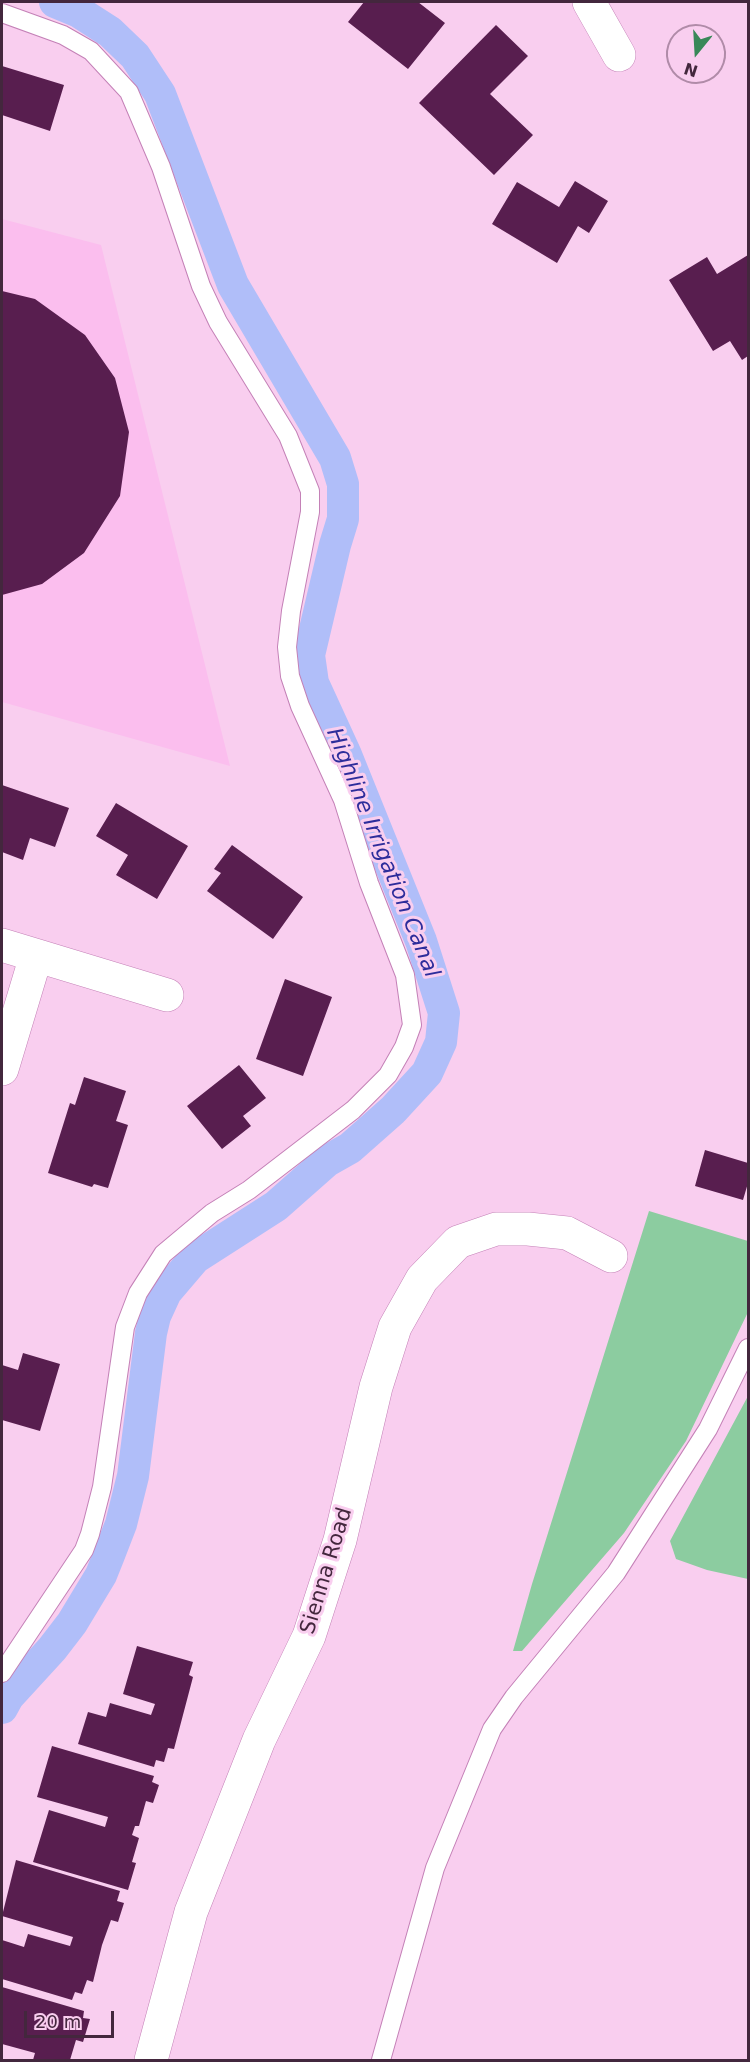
<!DOCTYPE html>
<style>
body{margin:0}
#map{position:relative;width:750px;height:2062px;overflow:hidden;background:#f9ceef;font-family:"DejaVu Sans",sans-serif}
canvas{display:block}
.frame{position:absolute;inset:0;border:3px solid #43273d;pointer-events:none}
.north{position:absolute;left:666px;top:24px;width:60px;height:60px;box-sizing:border-box;background:#f9ceef;border:2px solid #b08ba8;border-radius:50%;rotate:198deg;font-size:16px;font-weight:700;line-height:24px;text-align:center;color:#43273d}
.north::after{content:'';display:block;margin:auto;width:21px;height:27px;background:#398858;clip-path:polygon(50% 0,100% 100%,50% 72%,0 100%)}
.scale{position:absolute;left:24px;top:2011px;width:90px;height:27px;box-sizing:border-box;border:3px solid #43273d;border-top:0;padding-left:8px;font-size:18px;line-height:21px;white-space:nowrap;color:#43273d;-webkit-text-stroke:4px #f9ceef;paint-order:stroke}
</style>
<div id="map">
<canvas width="750" height="2062"></canvas>
<div class="frame"></div>
<div class="north">N</div>
<div class="scale">20 m</div>
</div>
<script>
const ctx = document.querySelector('canvas').getContext('2d');
ctx.lineJoin = 'round';
function fillPath(path, color) { ctx.fillStyle = color; ctx.fill(path, 'evenodd'); }
const toPath = rows => new Path2D(rows.map(r => 'M' + r).join(''));
function trace(path, color, width, dash) { ctx.strokeStyle = color; ctx.lineWidth = width; ctx.lineCap = dash ? 'butt' : 'round'; ctx.setLineDash(dash || []); ctx.stroke(path); }
function write(font, color, halo, rows, align = 'center') {
  ctx.font = font + ' "DejaVu Sans",sans-serif'; ctx.lineWidth = 6; ctx.setLineDash([]); ctx.textBaseline = 'middle'; ctx.strokeStyle = halo; ctx.fillStyle = color; for (const [text, x, y, turn = 0] of rows) {
    ctx.save(); ctx.translate(x, y); ctx.rotate((+turn || 0) * Math.PI / 180); ctx.textAlign = isNaN(turn) ? turn : align; if (halo) ctx.strokeText(text, 0, 0); ctx.fillText(text, 0, 0); ctx.restore();
  }
}
const built = toPath([
 [2,219,101,245,230,766,2,702]
]);
const green = toPath([
 [649,1211,748,1241,748,1312,686,1441,624,1533,522,1651,513,1651,532,1584],
 [748,1396,748,1579,707,1570,676,1559,670,1541]
]);
const canal = toPath([
 [2,1708,8,1697,52,1649,72,1623,101,1575,109,1555,121,1524,133,1476,151,1333,155,1316,166,1292,195,1258,276,1206,327,1161,350,1148,393,1110,427,1073,441,1042,444,1013,421,941,346,755,313,683,309,655,335,545,343,519,343,484,335,458,233,285,160,94,135,56,110,32,79,12,55,2]
]);
const building = toPath([
 [364,2,418,2,445,23,408,69,348,22],
 [496,25,528,56,490,94,533,135,494,175,419,103],
 [2,66,64,85,50,131,2,115],
 [575,181,608,201,589,233,578,226,557,263,492,224,517,182,559,207],
 [748,255,748,356,742,360,730,341,713,351,669,280,707,257,717,274],
 [2,291,35,299,85,335,115,378,129,432,120,496,84,553,42,584,2,595],
 [2,785,69,808,55,847,30,838,23,860,2,852],
 [116,803,188,846,157,899,116,875,128,855,96,836],
 [232,845,303,897,273,939,207,891,221,873,214,869],
 [285,979,332,997,303,1076,256,1059],
 [239,1065,266,1098,243,1116,251,1126,222,1149,187,1106],
 [84,1077,126,1091,116,1121,128,1125,108,1188,94,1184,92,1187,48,1173,70,1103,75,1105],
 [705,1150,748,1163,748,1183,743,1200,695,1186],
 [23,1353,60,1364,40,1431,2,1420,2,1365,18,1370],
 [137,1646,193,1662,189,1675,193,1677,174,1749,168,1748,164,1762,156,1760,154,1767,78,1744,88,1712,106,1717,110,1703,151,1715,155,1704,123,1694],
 [52,1746,154,1776,152,1782,159,1785,153,1803,146,1801,139,1826,135,1826,132,1835,139,1838,132,1862,136,1863,128,1890,33,1862,49,1810,105,1827,108,1817,37,1797],
 [16,1860,120,1891,117,1901,124,1903,118,1922,111,1920,102,1945,93,1982,87,1980,82,1994,75,1992,72,2000,2,1979,2,1940,24,1947,28,1934,70,1946,73,1937,2,1916],
 [2,1987,84,2011,83,2018,90,2019,83,2042,76,2040,70,2060,33,2060,35,2053,2,2044]
]);
const service = toPath([
 [2,13,63,35,91,51,129,92,161,167,201,286,218,322,288,436,310,491,310,512,291,611,287,647,290,676,300,706,343,800,369,883,405,975,412,1025,404,1047,388,1075,353,1110,249,1190,212,1213,163,1254,138,1293,125,1327,102,1487,90,1534,84,1550,2,1673],
 [381,2060,435,1868,492,1729,514,1697,616,1573,708,1429,748,1348]
]);
const minor = toPath([
 [589,2,619,55],
 [2,945,167,995],
 [2,1069,36,956],
 [151,2060,191,1912,259,1740,309,1636,340,1540,376,1387,395,1327,422,1279,458,1242,496,1229,528,1229,567,1233,611,1256]
]);
const streetNames = [
 ["Sienna Road",327,1571,-73]
];
const waterNames = [
 ["Highline Irrigation Canal",382,853,68]
];
fillPath(built, '#fbbeee');
fillPath(green, '#8ccca0');
trace(canal, '#b0bef9', 32);
fillPath(building, '#581e4f');
trace(service, '#c481b7', 20);
trace(minor, '#c481b7', 34);
trace(service, '#fff', 18);
trace(minor, '#fff', 33);
write('21px', '#43273d', '#f9ceef', streetNames);
write('italic 22px', '#2d2d9b', '#f9ceef', waterNames);
</script>
